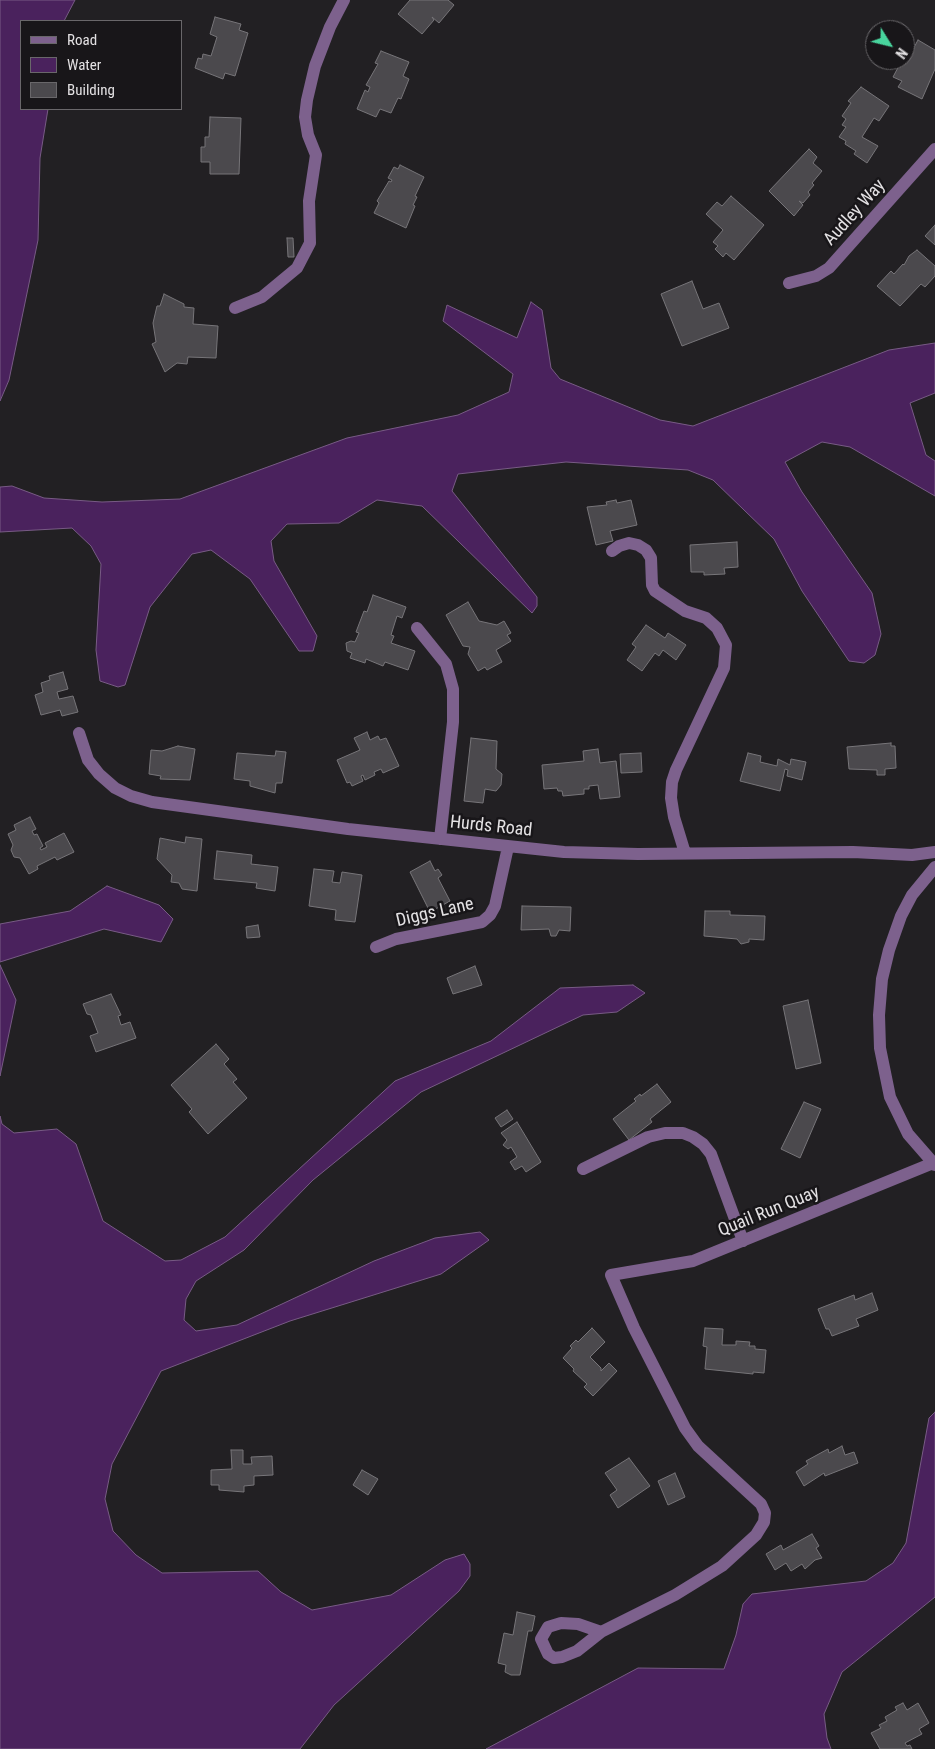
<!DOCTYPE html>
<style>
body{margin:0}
#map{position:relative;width:935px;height:1749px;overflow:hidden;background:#222023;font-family:"Roboto Condensed",sans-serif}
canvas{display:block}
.legend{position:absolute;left:20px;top:20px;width:162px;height:90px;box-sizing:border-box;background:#181619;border:1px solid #69676a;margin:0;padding:6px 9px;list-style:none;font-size:15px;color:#e3e1e3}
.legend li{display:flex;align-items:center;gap:10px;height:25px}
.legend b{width:25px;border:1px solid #69676a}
.north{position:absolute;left:865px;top:20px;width:50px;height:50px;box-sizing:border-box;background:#181619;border:1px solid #69676a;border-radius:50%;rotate:126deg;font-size:14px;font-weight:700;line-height:20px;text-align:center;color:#e3e1e3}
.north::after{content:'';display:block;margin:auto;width:18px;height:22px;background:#48d49d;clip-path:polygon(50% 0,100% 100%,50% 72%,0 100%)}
</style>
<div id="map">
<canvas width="935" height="1749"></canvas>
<ul class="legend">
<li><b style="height:6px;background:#7d618d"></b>Road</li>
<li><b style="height:14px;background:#4a225d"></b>Water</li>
<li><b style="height:14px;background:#4b494d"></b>Building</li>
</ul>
<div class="north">N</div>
</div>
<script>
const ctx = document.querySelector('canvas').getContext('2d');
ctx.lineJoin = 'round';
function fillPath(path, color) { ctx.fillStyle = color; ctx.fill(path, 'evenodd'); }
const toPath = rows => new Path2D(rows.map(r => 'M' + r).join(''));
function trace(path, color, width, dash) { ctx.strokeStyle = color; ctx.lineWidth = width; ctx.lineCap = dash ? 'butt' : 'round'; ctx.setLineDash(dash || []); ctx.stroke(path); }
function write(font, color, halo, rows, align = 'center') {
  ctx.font = font + ' "Roboto Condensed",sans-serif'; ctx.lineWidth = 5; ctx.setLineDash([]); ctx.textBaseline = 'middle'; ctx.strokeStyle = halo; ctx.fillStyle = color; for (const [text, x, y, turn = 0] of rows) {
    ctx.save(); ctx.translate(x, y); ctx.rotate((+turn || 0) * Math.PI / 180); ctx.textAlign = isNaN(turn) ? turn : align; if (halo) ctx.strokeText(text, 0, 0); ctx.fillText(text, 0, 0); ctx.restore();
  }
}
const water = toPath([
 [0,0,75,0,64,21,21,21,21,109,48,109,40,158,38,240,9,380,0,401,0,0],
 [531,302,542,310,551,368,560,379,660,420,693,426,889,350,935,343,935,393,910,403,926,455,935,461,935,496,850,447,822,442,785,462,802,492,872,593,881,634,875,655,864,663,849,661,802,591,774,539,713,480,688,470,566,462,458,474,452,491,537,597,537,606,532,613,422,506,377,500,339,523,287,524,271,541,274,561,317,636,313,651,299,651,250,579,211,550,192,554,150,607,125,685,118,687,100,681,96,650,101,564,91,546,72,528,0,532,0,487,12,486,44,498,102,502,180,499,347,438,458,415,509,392,513,374,443,321,447,305,517,338,531,302],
 [107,886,159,905,173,919,161,942,104,929,0,962,0,924,70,911,107,886],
 [0,965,16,1000,0,1076,0,965],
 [633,985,645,993,617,1012,583,1015,421,1092,313,1180,244,1250,196,1281,186,1299,184,1320,196,1331,237,1325,374,1261,435,1238,480,1232,489,1240,441,1274,290,1321,161,1371,112,1464,105,1499,113,1531,136,1555,162,1573,258,1571,281,1592,312,1610,391,1595,445,1560,464,1554,470,1564,470,1576,459,1591,334,1705,300,1749,0,1749,0,1116,2,1124,14,1133,57,1129,76,1144,103,1221,165,1261,181,1260,225,1237,395,1081,491,1041,560,988,633,985],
 [935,1412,935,1597,842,1672,824,1714,827,1738,831,1749,486,1749,638,1668,724,1669,736,1635,743,1604,752,1594,866,1581,893,1563,906,1543,929,1418,935,1412]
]);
const building = toPath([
 [410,0,448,0,454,5,439,23,432,17,434,20,422,34,398,14,410,0],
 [215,17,241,24,239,30,248,33,235,76,225,73,223,79,195,68,198,58,202,59,203,54,211,56,217,37,210,34,215,17],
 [918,40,935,50,935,69,922,99,898,87,902,81,893,77,902,60,905,60,905,55,909,57,918,40],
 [381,51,409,62,403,76,409,79,401,99,398,98,391,113,380,109,376,117,357,109,365,90,368,92,370,87,366,85,378,64,375,63,381,51],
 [861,87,889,106,879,121,874,118,862,137,878,146,867,163,854,154,856,151,845,144,846,141,839,137,846,127,842,125,846,119,842,116,851,103,848,101,861,87],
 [210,117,241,118,239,174,210,174,210,162,201,162,201,147,205,147,205,137,209,137,210,117],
 [809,149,817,157,813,163,822,171,812,183,814,185,808,192,810,195,803,203,799,201,803,205,794,216,769,191,809,149],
 [400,165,424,177,415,196,417,197,413,205,415,206,406,228,374,213,379,203,377,201,389,181,391,182,392,180,388,178,394,167,398,169,400,165],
 [731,196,764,225,734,260,726,253,723,257,715,249,718,246,713,242,723,230,706,214,717,202,722,206,731,196],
 [935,225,935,245,925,236,935,225],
 [287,238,293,238,294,257,288,257,287,238],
 [917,250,935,266,935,276,925,287,921,284,900,306,877,286,891,271,894,274,903,264,904,265,909,256,917,250],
 [692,281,703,309,719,303,729,328,682,346,661,294,692,281],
 [164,294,184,304,184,307,194,308,193,324,218,326,216,358,188,357,187,364,177,363,165,372,152,344,156,342,153,323,157,306,160,306,164,294],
 [616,500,617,503,631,500,637,525,610,531,613,541,596,545,587,507,607,505,606,502,616,500],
 [737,542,738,567,724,568,725,574,704,575,704,572,691,572,690,545,737,542],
 [373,595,406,607,402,618,397,616,391,635,394,636,391,643,415,651,408,670,385,662,383,666,366,659,365,663,350,658,352,653,347,651,346,643,351,641,355,642,359,633,356,632,364,611,367,612,373,595],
 [468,602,479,621,497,625,504,621,511,633,507,635,511,641,496,650,502,662,487,670,485,667,478,671,468,654,470,647,463,646,446,615,468,602],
 [646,625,665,638,668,633,686,645,676,660,663,650,659,656,655,653,642,671,627,660,636,647,632,644,646,625],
 [63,672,68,689,57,692,59,699,73,696,78,712,62,716,60,710,41,715,35,695,43,692,41,683,50,680,49,676,63,672],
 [367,732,370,740,378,736,380,740,386,738,399,766,383,773,381,769,374,772,375,775,365,780,363,775,361,776,363,781,352,786,350,782,347,783,337,760,360,750,354,738,367,732],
 [471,738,497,741,496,769,502,774,501,785,496,791,485,789,483,803,464,801,471,738],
 [891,743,891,746,895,746,896,768,885,769,885,775,877,775,877,770,849,769,847,747,891,743],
 [178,746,195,749,190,780,160,779,161,776,149,774,151,750,162,751,178,746],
 [598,749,600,763,616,761,620,797,600,799,598,785,589,786,589,789,584,789,584,794,563,796,562,791,558,791,557,788,544,789,542,765,584,761,583,751,598,749],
 [276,751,286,752,282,783,276,783,275,793,250,786,250,781,234,779,237,753,275,756,276,751],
 [641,753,642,772,621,773,620,754,641,753],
 [748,753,761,756,760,762,777,766,778,759,790,765,791,759,806,762,802,780,787,776,788,770,785,769,780,791,740,781,748,753],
 [30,817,36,829,32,831,34,835,37,834,43,846,40,848,41,850,47,847,45,843,64,833,74,852,57,860,55,857,37,866,38,869,29,874,20,858,14,857,11,850,13,845,8,834,16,830,14,825,30,817],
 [186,837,202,839,197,891,182,889,179,883,171,882,172,875,157,859,160,838,185,843,186,837],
 [217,851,252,855,251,864,278,867,275,891,256,888,257,883,214,879,217,851],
 [430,861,435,871,438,869,442,875,438,878,450,901,430,912,410,872,430,861],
 [314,869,334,871,332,882,340,883,342,872,362,875,355,922,335,920,336,910,309,906,314,869],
 [522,906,571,907,570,931,559,930,556,936,551,936,549,929,521,930,522,906],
 [705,911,730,911,730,915,765,916,764,940,749,939,749,942,741,944,737,939,704,936,705,911],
 [258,925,260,937,247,938,246,927,258,925],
 [475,966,482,985,453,994,447,978,475,966],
 [111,994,121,1015,118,1016,121,1025,130,1022,136,1038,96,1052,90,1036,98,1033,91,1015,87,1014,83,1004,111,994],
 [808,1000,821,1063,796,1069,783,1006,808,1000],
 [216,1044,229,1059,224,1064,237,1079,233,1082,247,1098,208,1134,189,1112,192,1109,171,1085,216,1044],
 [657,1084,671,1102,650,1119,652,1122,629,1140,613,1119,636,1101,634,1099,640,1094,641,1096,657,1084],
 [804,1102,821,1109,800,1158,781,1149,804,1102],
 [507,1110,513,1119,501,1127,495,1118,507,1110],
 [517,1122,541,1162,526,1172,522,1166,515,1170,510,1162,517,1157,511,1147,508,1149,503,1145,507,1140,501,1133,517,1122],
 [872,1293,878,1310,856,1319,859,1326,832,1336,829,1329,826,1329,818,1309,854,1295,855,1300,872,1293],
 [592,1328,605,1342,590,1357,601,1368,601,1371,609,1363,617,1371,593,1396,584,1387,587,1384,573,1371,574,1369,563,1358,572,1348,570,1346,576,1340,578,1342,592,1328],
 [705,1328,723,1329,722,1345,736,1345,736,1341,750,1342,749,1346,755,1346,755,1349,766,1350,764,1373,753,1372,753,1374,705,1369,707,1347,703,1346,705,1328],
 [842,1446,845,1455,854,1452,858,1463,825,1476,824,1473,804,1486,796,1472,808,1464,806,1461,828,1449,829,1453,842,1446],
 [231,1450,243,1450,243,1464,252,1464,251,1457,272,1456,273,1475,254,1476,254,1485,244,1486,244,1492,219,1490,219,1485,211,1485,211,1470,232,1469,231,1450],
 [629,1458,650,1486,618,1508,610,1495,617,1490,605,1473,629,1458],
 [362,1470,378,1479,368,1495,353,1485,362,1470],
 [675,1473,685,1497,668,1505,658,1481,675,1473],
 [812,1534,819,1546,816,1548,822,1558,815,1560,805,1569,802,1564,791,1571,786,1563,775,1570,766,1554,781,1545,783,1550,812,1534],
 [517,1612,535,1616,532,1631,528,1631,520,1675,511,1675,505,1672,506,1665,498,1663,504,1633,513,1635,517,1612],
 [903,1703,907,1710,918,1703,929,1723,919,1729,922,1734,905,1743,907,1746,910,1745,912,1749,880,1749,871,1733,881,1728,879,1725,887,1721,885,1717,897,1710,895,1707,903,1703]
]);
const minor = toPath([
 [789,283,816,276,829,268,935,149],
 [235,308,262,297,297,268,310,243,309,201,316,155,308,135,305,117,307,100,315,66,330,27,344,0],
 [612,551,619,546,629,543,638,545,646,550,651,558,652,585,655,591,685,611,706,618,717,628,726,645,724,668,676,770,672,782,671,798,674,817,685,853],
 [417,628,446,664,453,689,453,722,440,839],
 [79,733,88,760,99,774,115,788,131,796,152,802,348,829,564,852,638,854,853,852,912,855,935,852],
 [935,867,912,895,901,916,889,950,882,979,879,1015,880,1048,890,1097,908,1134,935,1165],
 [376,947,396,939,482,922,490,915,495,906,508,847],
 [583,1169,648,1137,665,1133,683,1133,693,1137,703,1144,711,1154,743,1241],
 [561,1623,578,1624,601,1632,577,1651,562,1657,554,1658,548,1654,541,1639,548,1627,561,1623],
 [601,1632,675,1595,722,1566,756,1535,764,1522,765,1513,761,1504,698,1446,685,1428,634,1328,611,1275,693,1261,933,1163]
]);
const streetNames = [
 ["Audley Way",855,213,-48],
 ["Hurds Road",491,827,6],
 ["Diggs Lane",435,913,-13],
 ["Quail Run Quay",769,1212,-22]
];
fillPath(water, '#4a225d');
trace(water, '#785b85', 1);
fillPath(building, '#4b494d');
trace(building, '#777579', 1);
trace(minor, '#7d618d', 12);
write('18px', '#e3e1e3', '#181619', streetNames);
</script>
